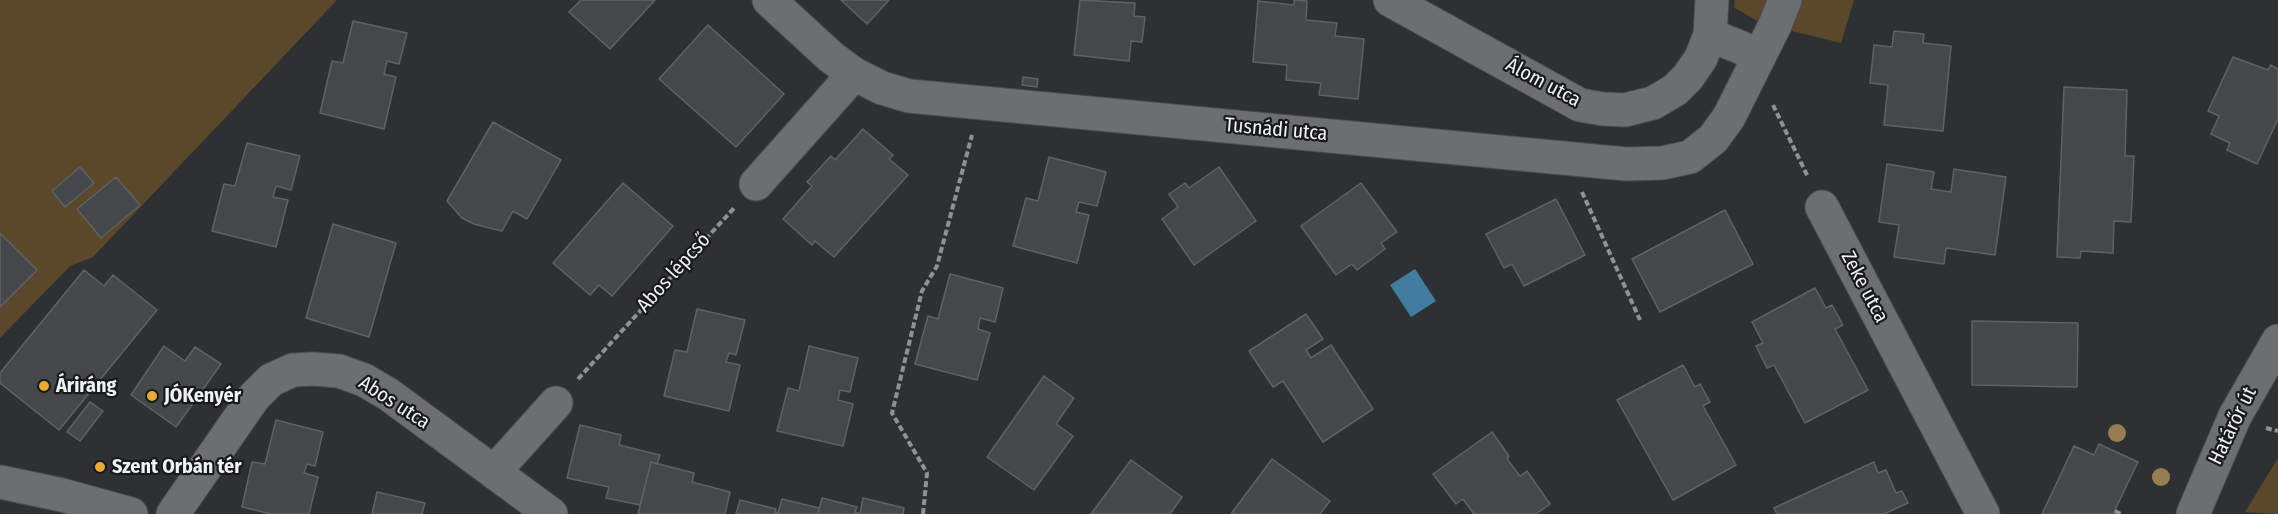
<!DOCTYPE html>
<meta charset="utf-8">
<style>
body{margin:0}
canvas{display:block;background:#2e3134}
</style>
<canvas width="2278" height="514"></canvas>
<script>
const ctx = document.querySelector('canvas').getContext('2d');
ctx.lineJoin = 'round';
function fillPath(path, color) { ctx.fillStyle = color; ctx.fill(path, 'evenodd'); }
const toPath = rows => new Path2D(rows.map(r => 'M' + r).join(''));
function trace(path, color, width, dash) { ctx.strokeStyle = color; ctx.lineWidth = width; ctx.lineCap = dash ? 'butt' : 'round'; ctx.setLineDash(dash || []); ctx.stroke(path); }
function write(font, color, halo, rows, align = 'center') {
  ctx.font = font + ' "Fira Sans Condensed",sans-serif'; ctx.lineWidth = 4.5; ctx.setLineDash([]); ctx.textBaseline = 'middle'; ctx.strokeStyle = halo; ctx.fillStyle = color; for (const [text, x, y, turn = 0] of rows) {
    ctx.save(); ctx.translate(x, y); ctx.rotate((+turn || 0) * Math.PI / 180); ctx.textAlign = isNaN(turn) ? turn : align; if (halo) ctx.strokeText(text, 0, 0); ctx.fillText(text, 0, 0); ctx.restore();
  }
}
const green = toPath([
 [0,0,337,0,93,257,70,266,0,338],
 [1735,0,1854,0,1841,43,1760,23,1734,7],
 [2278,458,2278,514,2245,512]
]);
const water = toPath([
 [1415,269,1436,301,1411,317,1390,285]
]);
const building = toPath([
 [581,0,655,0,610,49,569,12,581,0],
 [841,0,889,0,867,24,841,0],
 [1080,0,1135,3,1134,16,1145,17,1142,42,1131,41,1129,61,1074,55,1080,0],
 [1294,0,1307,1,1306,20,1337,23,1335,36,1364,39,1358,99,1319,95,1321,83,1286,80,1287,65,1253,62,1258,1,1294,5,1294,0],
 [353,21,407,33,399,64,387,61,384,74,396,77,384,129,320,113,332,61,343,63,353,21],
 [708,25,784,94,736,147,659,79,708,25],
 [1894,31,1924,34,1923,43,1951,46,1943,131,1884,125,1888,85,1870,83,1874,45,1892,47,1894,31],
 [2233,57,2268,70,2271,65,2278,69,2278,119,2257,164,2227,150,2230,143,2211,134,2219,116,2208,111,2233,57],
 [1023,77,1038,79,1037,87,1022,85,1023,77],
 [2064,87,2127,90,2125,156,2134,156,2131,222,2114,221,2113,253,2081,251,2080,258,2057,257,2064,87],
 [493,122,561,160,527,219,513,211,502,231,474,224,462,218,447,201,493,122],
 [863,129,893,155,889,159,908,175,834,257,815,241,812,245,783,219,812,186,807,182,831,156,835,160,863,129],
 [247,143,300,156,291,190,276,186,273,197,288,200,276,247,212,231,224,184,235,186,247,143],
 [1049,157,1106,172,1097,206,1079,202,1076,212,1089,215,1077,263,1013,246,1026,198,1038,201,1049,157],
 [1887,164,1934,172,1931,189,1951,192,1954,169,2006,177,1995,255,1946,248,1944,264,1894,257,1899,225,1879,222,1887,164],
 [80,167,94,183,65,207,52,191,80,167],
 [1219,167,1256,221,1194,265,1162,219,1178,207,1169,194,1185,183,1189,188,1219,167],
 [116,177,140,205,101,238,77,209,116,177],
 [623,183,673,226,612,296,599,285,590,295,553,263,623,183],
 [1361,183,1397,232,1381,243,1385,249,1357,270,1352,264,1336,275,1301,226,1361,183],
 [1556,199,1585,255,1524,286,1512,264,1504,268,1486,234,1556,199],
 [1725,210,1753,264,1660,312,1632,259,1725,210],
 [333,224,396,243,369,337,306,318,333,224],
 [0,233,37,270,0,307,0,233],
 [84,270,104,286,113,275,157,310,59,430,0,383,0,373,84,270],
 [950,274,1003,288,995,322,980,318,978,329,990,333,977,380,915,364,928,316,938,319,950,274],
 [1815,288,1826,308,1832,305,1843,325,1835,329,1868,390,1805,423,1774,365,1767,368,1756,346,1763,343,1752,322,1815,288],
 [697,309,745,320,736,355,729,353,726,362,740,365,729,411,664,396,675,350,687,352,697,309],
 [1306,314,1323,339,1306,350,1311,358,1331,345,1373,409,1323,442,1283,381,1273,387,1249,351,1306,314],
 [1972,321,2078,323,2077,387,1972,385,1972,321],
 [164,346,185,361,195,347,221,364,176,427,131,395,164,346],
 [809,346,858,358,850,392,840,390,838,400,853,404,843,446,777,431,788,388,799,391,809,346],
 [1683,365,1695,387,1700,384,1710,402,1703,406,1736,465,1673,500,1617,400,1683,365],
 [1044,376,1074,398,1056,424,1073,436,1034,490,987,457,1044,376],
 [90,402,103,411,80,441,67,432,90,402],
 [276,420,323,432,315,466,307,464,304,473,318,477,309,514,271,514,242,507,252,462,265,464,276,420],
 [580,425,621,435,619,445,660,455,657,464,651,462,640,505,606,498,609,487,567,478,580,425],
 [1492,432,1509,456,1507,459,1520,476,1527,471,1550,504,1536,514,1474,514,1463,499,1456,504,1433,474,1492,432],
 [2099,444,2138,462,2113,514,2042,514,2074,446,2094,455,2099,444],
 [1272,459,1330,501,1320,514,1231,514,1272,459],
 [1131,460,1182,497,1170,514,1091,514,1131,460],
 [651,462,694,473,692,482,730,492,725,514,638,514,651,462],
 [1874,462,1878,473,1886,470,1896,493,1902,491,1908,503,1884,514,1777,514,1774,508,1874,462],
 [377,492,425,503,422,514,372,514,377,492],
 [822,498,857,507,855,512,860,514,863,498,904,508,903,514,818,514,822,498],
 [782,499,819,508,818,514,736,514,740,500,776,509,775,512,778,513,782,499]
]);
const path = toPath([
 [1773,105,1808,177],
 [1582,192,1640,320],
 [578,379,735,207],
 [2266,428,2278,431],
 [2115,511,2121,514],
 [923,514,927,473,892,413,922,291,937,266,972,135]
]);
const minor = toPath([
 [769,0,831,57,854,74,882,88,909,96,1626,164,1662,163,1690,157,1713,139,1729,117,1775,25,1785,0],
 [1390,0,1580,105,1603,109,1625,110,1653,103,1675,90,1688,77,1701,58,1710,35],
 [1712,0,1710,35,1759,55],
 [756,184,854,74],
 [1822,207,1983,514],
 [494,472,556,403],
 [0,482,62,495,131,514],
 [173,514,254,397,271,380,293,370,314,369,339,371,364,380,388,394,551,514],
 [2193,514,2235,416,2278,341]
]);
const trees = [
 [2117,433],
 [2161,477]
];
const markers = [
 [44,386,6,"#eaaa38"],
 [152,396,6,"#eaaa38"],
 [100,467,6,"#eaaa38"]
];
const streetNames = [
 ["Álom utca",1543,83,28],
 ["Tusnádi utca",1276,130,5],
 ["Abos lépcső",674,273,-48],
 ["Zeke utca",1864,287,62],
 ["Abos utca",394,403,33],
 ["Határőr út",2233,426,-64]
];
const poiNames = [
 ["Áriráng",56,386],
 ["JÓKenyér",164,396],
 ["Szent Orbán tér",112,467]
];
fillPath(green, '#5b482a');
fillPath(water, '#427c9f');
fillPath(building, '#44484a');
trace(building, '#5e6265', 1.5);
trace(minor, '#4a4d50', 35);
trace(path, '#8f9294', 4, [6, 3]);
trace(minor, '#6b6f72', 33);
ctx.fillStyle = '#977d54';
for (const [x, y] of trees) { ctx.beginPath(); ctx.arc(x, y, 9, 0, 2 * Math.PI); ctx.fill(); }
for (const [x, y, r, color] of markers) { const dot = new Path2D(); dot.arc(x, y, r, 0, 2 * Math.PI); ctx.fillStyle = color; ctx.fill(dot); trace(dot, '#17191a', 2); }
write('20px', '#eff2f3', '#17191a', streetNames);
write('bold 20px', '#eff2f3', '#17191a', poiNames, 'left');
</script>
